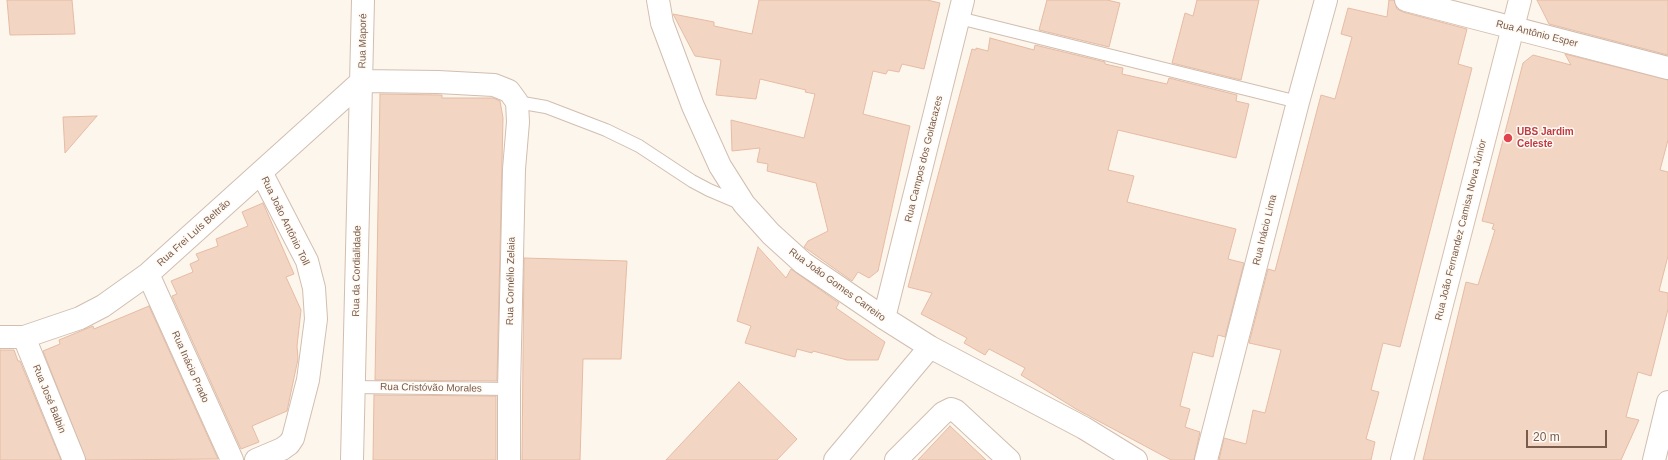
<!DOCTYPE html>
<meta charset="utf-8">
<style>
body{margin:0}
#map{position:relative;width:1668px;height:460px;overflow:hidden;background:#fdf6ec;font-family:Helvetica,sans-serif}
canvas{display:block}
.scale{position:absolute;left:1526px;top:430px;width:81px;height:18px;box-sizing:border-box;border:2px solid #7a5c4d;border-top:0;padding-left:5px;font-size:12px;line-height:14px;white-space:nowrap;color:#7a5c4d;-webkit-text-stroke:3px #fffaf3;paint-order:stroke}
</style>
<div id="map">
<canvas width="1668" height="460"></canvas>
<div class="scale">20 m</div>
</div>
<script>
const ctx = document.querySelector('canvas').getContext('2d');
ctx.lineJoin = 'round';
function fillPath(path, color) { ctx.fillStyle = color; ctx.fill(path, 'evenodd'); }
const toPath = rows => new Path2D(rows.map(r => 'M' + r).join(''));
function trace(path, color, width, dash) { ctx.strokeStyle = color; ctx.lineWidth = width; ctx.lineCap = dash ? 'butt' : 'round'; ctx.setLineDash(dash || []); ctx.stroke(path); }
function write(font, color, halo, rows, align = 'center') {
  ctx.font = font + ' Helvetica,sans-serif'; ctx.lineWidth = 3; ctx.setLineDash([]); ctx.textBaseline = 'middle'; ctx.strokeStyle = halo; ctx.fillStyle = color; for (const [text, x, y, turn = 0] of rows) {
    ctx.save(); ctx.translate(x, y); ctx.rotate((+turn || 0) * Math.PI / 180); ctx.textAlign = isNaN(turn) ? turn : align; if (halo) ctx.strokeText(text, 0, 0); ctx.fillText(text, 0, 0); ctx.restore();
  }
}
const building = toPath([
 [7,0,72,0,75,34,10,35,7,0],
 [759,0,927,0,940,3,924,69,902,64,899,72,888,70,886,74,873,71,863,114,910,126,878,271,869,278,858,272,852,281,804,247,808,241,828,231,816,183,767,171,768,164,757,162,760,148,732,151,731,120,804,138,815,94,805,92,806,90,760,79,756,99,716,95,721,60,695,56,673,14,714,22,714,26,752,34,759,0],
 [1047,0,1107,0,1120,3,1109,47,1039,30,1047,0],
 [1197,0,1259,0,1241,80,1172,63,1185,13,1193,16,1197,0],
 [1389,0,1394,0,1397,9,1403,12,1467,29,1458,64,1472,68,1400,347,1383,343,1371,390,1379,392,1366,439,1375,442,1371,460,1219,460,1224,438,1246,444,1253,410,1265,413,1281,350,1249,343,1268,269,1275,271,1321,95,1335,99,1352,37,1341,34,1348,8,1387,17,1389,0],
 [1537,0,1668,0,1668,55,1549,24,1537,0],
 [990,38,1034,50,1035,45,1105,62,1105,64,1123,68,1122,74,1167,84,1169,78,1237,95,1236,101,1249,104,1236,158,1118,130,1108,170,1134,176,1127,202,1236,229,1228,259,1244,263,1225,337,1218,335,1213,357,1193,352,1180,406,1190,409,1185,427,1200,432,1194,460,1171,460,1076,409,1047,391,1021,375,1025,368,989,349,985,355,964,343,967,338,921,314,932,293,908,287,972,49,976,50,976,48,988,51,990,38],
 [1565,54,1668,80,1668,140,1660,170,1668,172,1668,256,1659,291,1668,293,1668,309,1651,376,1638,372,1626,417,1639,420,1621,460,1423,460,1466,282,1478,285,1495,230,1492,229,1494,224,1482,221,1523,63,1533,55,1571,65,1565,54],
 [380,94,442,95,442,98,493,98,500,101,503,118,497,381,375,380,380,94],
 [97,116,65,153,63,117,97,116],
 [263,203,294,274,286,277,301,310,297,346,298,359,287,411,252,426,259,442,241,449,172,296,177,294,171,281,193,272,190,264,199,260,196,254,218,246,216,239,248,226,242,212,263,203],
 [758,247,786,278,791,269,839,303,836,308,885,342,878,360,847,360,813,351,812,353,797,349,795,357,745,343,751,326,737,321,758,247],
 [524,258,627,261,621,359,583,359,580,460,522,460,524,258],
 [149,306,218,459,86,460,43,351,60,344,59,340,93,326,94,329,149,306],
 [0,350,14,350,18,361,20,361,61,460,0,460,0,350],
 [739,382,797,439,777,460,666,460,739,382],
 [374,395,496,396,496,460,373,460,374,395],
 [950,426,986,460,918,460,950,426]
]);
const service = toPath([
 [959,18,1298,102],
 [517,102,546,107,606,130,639,146,692,181,709,190,742,204],
 [354,387,509,389]
]);
const minor = toPath([
 [658,0,662,23,693,106,720,166,744,204,771,234,803,263,884,318,930,347,1084,428,1136,460],
 [1406,0,1668,68],
 [362,81,438,82,494,85,509,91,517,102,518,122,514,169,509,389,509,460],
 [148,274,232,460],
 [884,318,963,0],
 [0,337,24,337,80,318,103,306,148,274,362,81],
 [24,337,74,460],
 [256,460,282,449,289,444,293,438,308,380,316,319,314,288,307,261,261,172],
 [352,460,363,0],
 [835,460,930,347],
 [896,460,943,413,951,409,956,411,1009,460],
 [1206,460,1298,102,1326,0],
 [1654,460,1668,402]
]);
const secondary = toPath([
 [1402,460,1520,0]
]);
const markers = [
 [1508,138,5,"#e0444e"]
];
const streetNames = [
 ["Rua Antônio Esper",1537,34,14],
 ["Rua Maporé",363,41,-89],
 ["Rua Campos dos Goitacazes",924,159,-76],
 ["Rua João Antônio Toll",285,221,64],
 ["Rua Inácio Lima",1265,230,-76],
 ["Rua João Fernandez Camisa Nova Júnior",1461,230,-76],
 ["Rua Frei Luís Beltrão",194,233,-42],
 ["Rua da Cordialidade",357,271,-89],
 ["Rua Cornélio Zelaia",511,281,-89],
 ["Rua João Gomes Carreiro",837,285,36],
 ["Rua Inácio Prado",190,367,66],
 ["Rua Cristóvão Morales",431,388,1],
 ["Rua José Balbin",49,399,68]
];
const healthNames = [
 ["UBS Jardim",1517,132],
 ["Celeste",1517,144]
];
fillPath(building, '#f3d5c3');
trace(building, '#e6bba3', 1);
trace(service, '#d1beb0', 14);
trace(minor, '#d1beb0', 24);
trace(secondary, '#d6c0b0', 24);
trace(service, '#fff', 12);
trace(minor, '#fff', 22);
trace(secondary, '#fff', 22);
for (const [x, y, r, color] of markers) { const dot = new Path2D(); dot.arc(x, y, r, 0, 2 * Math.PI); ctx.fillStyle = color; ctx.fill(dot); trace(dot, '#fffaf3', 1.5); }
write('10px', '#7a5c4d', '#fffaf3', streetNames);
write('bold 10px', '#be3a42', '#fffaf3', healthNames, 'left');
</script>
